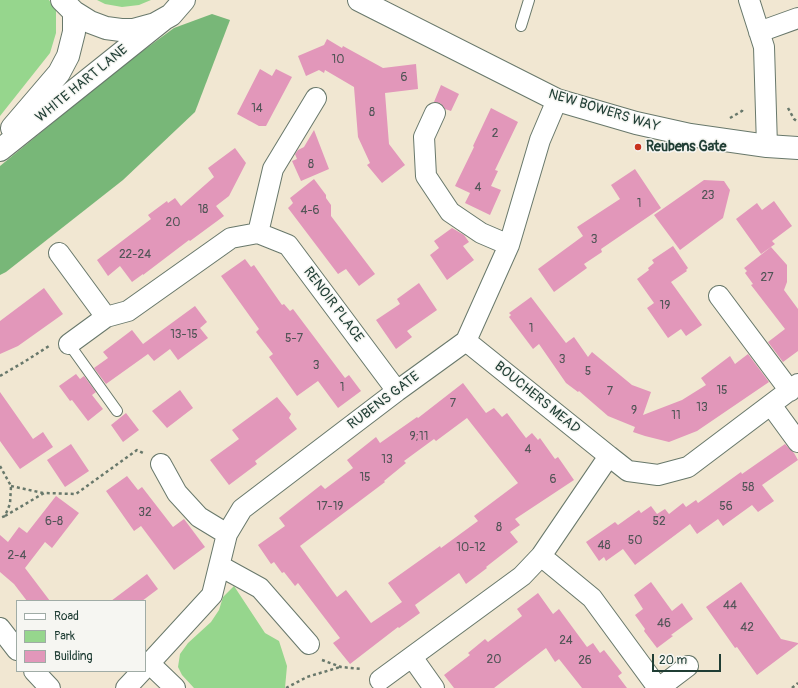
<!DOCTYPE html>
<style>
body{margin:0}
#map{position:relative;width:798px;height:688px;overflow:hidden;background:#f1e7d2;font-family:Pangolin,sans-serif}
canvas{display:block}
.legend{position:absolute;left:16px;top:600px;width:130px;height:72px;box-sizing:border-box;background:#f6f6f2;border:1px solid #a0aca6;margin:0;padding:5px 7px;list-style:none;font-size:12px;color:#1f3d34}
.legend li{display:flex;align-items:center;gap:8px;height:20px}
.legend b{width:20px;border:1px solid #a0aca6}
.scale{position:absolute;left:652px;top:654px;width:69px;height:18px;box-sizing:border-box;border:2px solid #1f3d34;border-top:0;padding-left:5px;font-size:12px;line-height:14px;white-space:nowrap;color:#1f3d34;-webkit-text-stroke:3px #f6f6f2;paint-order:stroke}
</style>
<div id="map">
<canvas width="798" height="688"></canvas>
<ul class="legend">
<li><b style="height:5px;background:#fff"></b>Road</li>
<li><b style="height:11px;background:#96d68d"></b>Park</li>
<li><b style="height:11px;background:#e297ba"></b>Building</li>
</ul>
<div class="scale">20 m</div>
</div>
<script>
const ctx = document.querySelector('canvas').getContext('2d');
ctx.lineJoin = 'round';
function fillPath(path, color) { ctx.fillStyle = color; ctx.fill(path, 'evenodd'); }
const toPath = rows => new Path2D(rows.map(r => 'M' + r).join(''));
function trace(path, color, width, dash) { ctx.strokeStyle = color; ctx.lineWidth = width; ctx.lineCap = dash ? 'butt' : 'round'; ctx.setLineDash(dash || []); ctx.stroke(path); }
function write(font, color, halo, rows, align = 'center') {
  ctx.font = font + ' Pangolin,sans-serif'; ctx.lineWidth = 3; ctx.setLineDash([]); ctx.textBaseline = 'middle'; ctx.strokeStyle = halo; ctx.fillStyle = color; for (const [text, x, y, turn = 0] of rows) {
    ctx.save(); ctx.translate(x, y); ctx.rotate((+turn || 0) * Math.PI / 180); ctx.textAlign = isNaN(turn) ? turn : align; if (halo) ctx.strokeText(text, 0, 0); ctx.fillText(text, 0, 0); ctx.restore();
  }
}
const green = toPath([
 [0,0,49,0,56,10,56,33,50,53,0,116],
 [97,0,151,0,139,5,122,7,105,4],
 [234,586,265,633,279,641,287,666,285,688,194,688,182,675,178,667,180,654,188,643,211,622,219,610,223,597]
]);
const forest = toPath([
 [212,14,230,20,195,112,123,180,6,272,0,275,0,166,122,66,174,28]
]);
const building = toPath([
 [327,39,342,48,343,46,383,68,416,64,418,89,385,93,389,144,405,165,382,183,367,165,370,163,358,137,354,87,325,70,324,73,319,70,306,76,298,56,324,45],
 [260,69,272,76,276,69,292,77,266,126,259,126,237,114],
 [441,85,459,94,451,111,445,109,440,103,434,102],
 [491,108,518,122,495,170,498,171,491,186,501,190,490,215,465,203,470,193,455,186,474,147,473,146],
 [314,130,329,169,301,181,292,161,297,159,295,154,298,150,304,147],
 [235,148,246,163,229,196,216,206,224,216,190,241,189,240,143,275,143,274,132,282,120,266,108,276,97,260,151,219,148,215,167,201,168,203,175,198,181,206,214,177,208,168],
 [635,169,661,208,601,249,602,252,584,264,587,268,554,292,538,269,583,236,577,227,620,199,611,185],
 [314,179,326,195,326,198,331,205,331,216,375,274,359,286,346,269,338,274,288,208,293,203,290,198],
 [704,180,724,181,730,190,723,218,680,250,654,215],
 [774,201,792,226,772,241,775,244,761,254,736,219,757,203,762,210],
 [452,228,464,235,469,242,463,246,474,260,447,280,430,255,439,248,434,241],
 [673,246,688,268,686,270,687,271,671,282,702,325,686,336,681,329,668,338,647,308,654,303,637,279,649,270,648,268,654,263,652,260],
 [771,247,787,265,787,282,784,290,798,309,798,351,783,362,768,342,785,329,751,285,753,284,745,273,747,271,744,268],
 [245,259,251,267,254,265,282,305,284,304,290,311,293,309,345,378,349,375,361,391,338,408,318,381,297,396,269,357,273,354,256,332,259,329,221,276],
 [419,283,437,310,407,331,412,337,396,349,376,320,400,304,397,299],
 [44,288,63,314,18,346,0,354,0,321],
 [531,297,566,343,574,337,588,357,592,352,632,385,651,392,643,415,682,400,706,385,701,378,730,356,735,364,748,354,769,382,697,431,669,442,645,436,633,432,635,427,608,416,579,391,578,392,566,383,539,344,533,349,509,317,511,315,509,313],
 [195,306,207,322,200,328,208,338,178,360,170,349,154,361,148,354,106,384,94,368,108,358,103,352,132,330,143,344],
 [76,374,80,379,84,376,96,392,92,395,103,409,88,421,72,400,70,401,59,386],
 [463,383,486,413,494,408,502,417,507,413,526,438,532,433,538,440,540,438,555,459,558,457,574,480,515,519,520,525,510,532,518,542,486,567,487,568,466,584,459,573,415,605,420,613,399,628,398,627,350,664,333,643,340,638,298,583,295,586,284,572,282,573,274,562,271,564,258,545,285,526,279,518,321,485,325,489,353,468,347,460,376,437,380,443,417,417,418,418],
 [467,418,518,483,474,516,478,521,441,548,440,546,388,583,402,602,371,623,346,590,337,597,300,546,385,482,384,481,406,463,404,461,434,439,436,441],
 [180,390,193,408,167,428,152,411],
 [0,392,33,439,43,432,53,447,20,469,0,441],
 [277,397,291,414,289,418,297,429,255,461,257,464,229,485,210,460,239,439,232,430],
 [126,413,139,430,123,442,111,425],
 [71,444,89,471,65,487,47,460],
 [785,444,794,453,798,460,762,485,774,501,758,512,752,505,723,526,718,519,697,534,690,524,635,565,623,549,606,561,604,557,599,561,586,542,615,522,618,525,639,510,641,513,651,506,657,514,665,509,669,514,683,503,686,507,696,500,698,503,741,472,742,474],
 [127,476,138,490,142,487,173,527,184,519,205,547,174,570,141,526,134,531,106,491],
 [56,496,79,513,52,548,45,542,25,568,50,601,27,601,14,584,0,572,0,535,8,542,19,527,27,533],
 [147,574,158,589,142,601,111,601],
 [651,582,672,611,682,603,693,619,671,635,673,636,657,648,644,631,645,629,635,615,643,609,634,595],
 [741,582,781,639,798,643,798,644,757,675,737,647,735,648,706,607],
 [538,593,553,614,559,609,587,647,593,643,600,653,604,650,622,673,618,676,627,688,582,688,559,659,555,662,546,648,494,688,454,688,444,675,470,655,468,653,485,639,488,642,522,616,517,609]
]);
const path = toPath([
 [788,108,794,119,798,122],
 [730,118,742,111,743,108],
 [0,376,24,362,49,346],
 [0,466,11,486,10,504,5,516,0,518],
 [11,486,43,493],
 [5,516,44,493,76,494,137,450,143,453],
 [322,660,341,667,362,669],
 [286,688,307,677,340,667],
 [792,688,798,683]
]);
const lane = toPath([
 [521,26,529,0],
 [69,344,117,411]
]);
const street = toPath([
 [749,0,764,47,767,146],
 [759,32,798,18],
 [435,113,424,137,426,176,450,212,481,233,509,245],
 [258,233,273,169,316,98],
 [59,253,106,317],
 [719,296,790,391],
 [69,344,106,317,128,311,231,238,258,233,288,245,397,391],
 [771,405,798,442],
 [609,456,628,471,658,475,688,467,798,384],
 [161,464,177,493,199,517,227,534],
 [541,556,592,598,658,688],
 [220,566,260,588,309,644],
 [0,628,17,650],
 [412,657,434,688],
 [150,664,175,688],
 [145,668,212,595,227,534,242,509,397,391,466,341,509,245,540,140,557,100],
 [34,671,50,688],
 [380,680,522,576,541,556,609,456,466,341],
 [126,688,142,671],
 [659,688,688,666]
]);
const secondary = toPath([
 [62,0,74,12,90,22,106,28,121,30,133,30,155,24,171,15,184,0],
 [359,0,557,100,636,123,690,135,767,146,798,148],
 [12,128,59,73,68,56,74,32,74,12],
 [0,150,164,19]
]);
const markers = [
 [638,147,4,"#c8321e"]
];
const numberNames = [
 ["10",338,60],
 ["6",404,78],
 ["14",257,109],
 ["8",372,113],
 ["2",495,134],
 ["8",311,165],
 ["4",478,188],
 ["23",708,196],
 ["1",639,204],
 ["18",203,210],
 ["4-6",310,211],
 ["20",173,223],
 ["3",594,240],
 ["22-24",135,255],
 ["27",767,278],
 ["19",665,306],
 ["1",531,329],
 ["13-15",184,335],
 ["5-7",294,339],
 ["3",562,360],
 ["3",316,366],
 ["5",588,372],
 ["1",342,388],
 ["15",722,391],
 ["7",610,392],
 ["7",453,404],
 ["13",702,408],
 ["9",634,411],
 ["11",676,416],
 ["9;11",419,437],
 ["4",528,450],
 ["13",387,460],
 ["15",365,478],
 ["6",553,480],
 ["58",748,488],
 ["17-19",330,507],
 ["56",726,507],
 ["32",145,513],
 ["6-8",54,522],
 ["52",659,522],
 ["8",499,528],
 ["50",635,541],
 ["48",604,546],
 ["10-12",471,548],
 ["2-4",17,556],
 ["44",730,606],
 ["46",664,624],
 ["42",747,628],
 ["24",566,641],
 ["20",494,660],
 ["26",585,661]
];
const streetNames = [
 ["WHITE HART LANE",82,84,-39],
 ["NEW BOWERS WAY",604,111,17],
 ["RENOIR PLACE",333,305,53],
 ["BOUCHERS MEAD",537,398,39],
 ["RUBENS GATE",384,401,-37]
];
const poiNames = [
 ["Reubens Gate",646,147]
];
fillPath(green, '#96d68d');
fillPath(forest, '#78b778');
fillPath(building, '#e297ba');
trace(lane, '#68786b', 12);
trace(street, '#68786b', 22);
trace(secondary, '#68786b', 24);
trace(path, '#68786b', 2.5, [3, 3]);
trace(lane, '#fff', 10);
trace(street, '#fff', 20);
trace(secondary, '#fff', 22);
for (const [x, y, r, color] of markers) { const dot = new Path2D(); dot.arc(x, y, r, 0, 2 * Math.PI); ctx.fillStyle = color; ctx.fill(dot); trace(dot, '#f6f6f2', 1.5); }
write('12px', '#505456', null, numberNames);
write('14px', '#1f3d34', '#f6f6f2', streetNames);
write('bold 14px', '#1f3d34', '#f6f6f2', poiNames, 'left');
</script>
